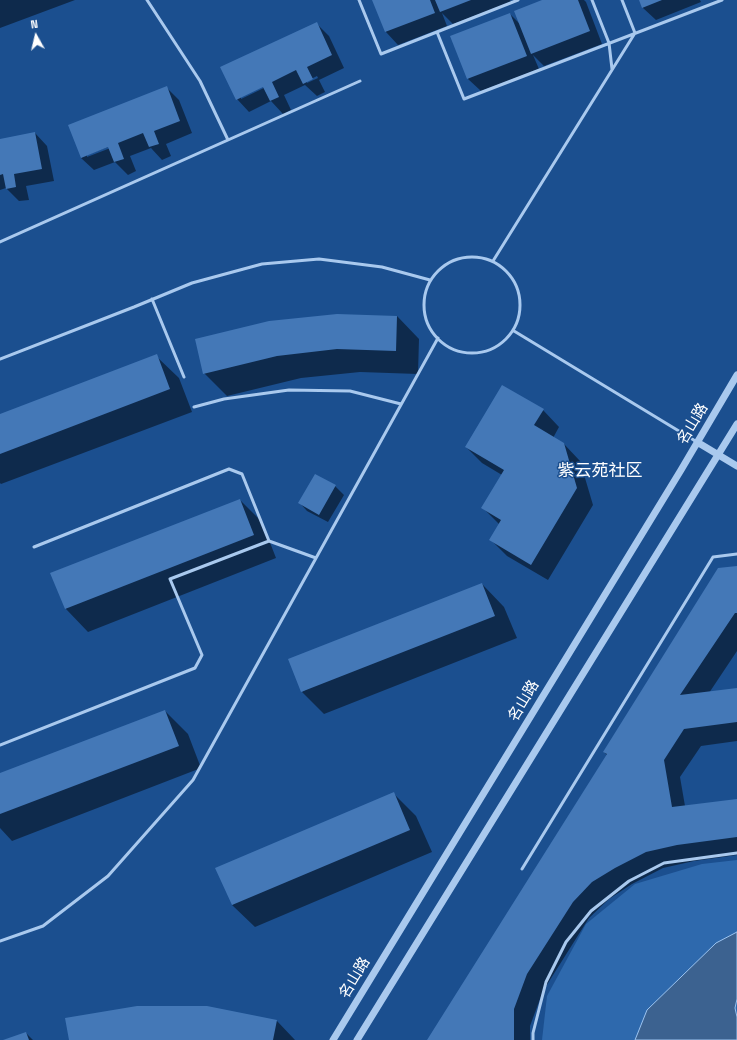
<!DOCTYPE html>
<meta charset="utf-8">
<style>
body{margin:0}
#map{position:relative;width:737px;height:1040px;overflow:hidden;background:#1b4f8f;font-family:"Space Grotesk",sans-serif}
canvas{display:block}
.north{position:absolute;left:16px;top:16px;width:40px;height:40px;-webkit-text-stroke:3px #1b4f8f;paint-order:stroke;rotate:352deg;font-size:11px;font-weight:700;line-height:16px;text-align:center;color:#fff}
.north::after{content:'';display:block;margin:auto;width:14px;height:18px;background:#fff;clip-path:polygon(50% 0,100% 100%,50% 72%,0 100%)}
</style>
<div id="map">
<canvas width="737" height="1040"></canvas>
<div class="north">N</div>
</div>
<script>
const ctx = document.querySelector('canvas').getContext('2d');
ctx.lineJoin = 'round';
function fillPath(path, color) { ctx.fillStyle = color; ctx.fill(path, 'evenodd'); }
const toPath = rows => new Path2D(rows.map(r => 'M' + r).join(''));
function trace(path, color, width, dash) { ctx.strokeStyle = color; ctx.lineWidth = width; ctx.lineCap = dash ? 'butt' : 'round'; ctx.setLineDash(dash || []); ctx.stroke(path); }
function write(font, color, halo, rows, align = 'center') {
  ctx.font = font + ' "Space Grotesk","Noto Sans SC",sans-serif'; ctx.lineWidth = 3; ctx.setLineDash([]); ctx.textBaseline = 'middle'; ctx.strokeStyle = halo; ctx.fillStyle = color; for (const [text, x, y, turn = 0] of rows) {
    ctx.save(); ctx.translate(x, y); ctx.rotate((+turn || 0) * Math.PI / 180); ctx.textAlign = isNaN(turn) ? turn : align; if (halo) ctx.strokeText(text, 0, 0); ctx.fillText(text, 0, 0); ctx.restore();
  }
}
const green = toPath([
 [737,860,737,1040,542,1040,547,996,586,924,635,884,702,864]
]);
const water = toPath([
 [737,932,737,999,735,1008,737,1017,737,1040,635,1040,647,1010,716,943,737,932]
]);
const shadow = toPath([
 [0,0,75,0,0,28],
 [373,0,510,0,511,2,453,24,442,13,447,26,398,45,386,32],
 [545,0,584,0,586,2,602,44,544,66,533,55,539,69,481,91,468,79,510,14,521,25],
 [640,0,700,0,701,2,656,20,643,8],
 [316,23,329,36,344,68,319,80,325,92,317,96,305,85,284,95,291,110,283,114,271,101,249,112,237,99],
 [317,76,318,78,307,83,307,81],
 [267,84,268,86,241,99,241,96],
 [166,87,179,100,192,133,166,144,171,156,162,160,151,148,130,156,136,171,128,175,115,162,94,170,81,158],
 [113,145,113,147,87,157,87,155],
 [35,133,47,146,54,181,26,186,29,200,19,201,6,188,0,190,0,140],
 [397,316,419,339,418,374,360,372,301,378,227,396,204,373],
 [156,356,179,378,192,412,1,484,0,483,0,415],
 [543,410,559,427,553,438,564,444,580,461,593,505,548,580,507,556,491,540,500,525,483,508,502,475,482,463,466,447],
 [335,486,344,495,328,522,307,511,299,502],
 [240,500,262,522,276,558,88,632,66,609,52,573],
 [737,567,737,651,709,693,737,689,737,741,701,746,680,777,685,806,737,800,737,855,694,861,663,868,632,884,609,899,589,918,543,991,530,1026,530,1040,428,1040,607,755,604,752],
 [482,584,504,607,517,638,324,714,302,692],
 [165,711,188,734,201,768,12,841,0,828,0,775],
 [393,793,416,816,432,852,255,927,232,905],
 [277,1021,295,1040,70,1040],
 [26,1033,33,1040,6,1040]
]);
const building = toPath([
 [372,0,430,0,435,13,385,32],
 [435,0,471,0,440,12],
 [542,0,578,0,590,31,531,54,514,11],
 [639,0,662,0,642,8],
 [510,13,527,56,467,79,450,36],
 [317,22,332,55,307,67,313,79,303,84,296,70,272,82,279,97,270,101,263,87,236,100,220,67],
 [167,86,180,121,154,131,159,144,149,147,143,133,118,143,124,159,114,162,108,147,81,158,68,125],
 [35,132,42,169,14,174,16,187,6,189,3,174,0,175,0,139],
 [337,314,397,316,396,351,337,349,277,356,203,374,195,339,269,321],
 [157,354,170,389,0,454,0,414],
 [502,385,544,409,534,425,564,443,577,488,531,565,489,540,501,520,481,508,504,470,465,447],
 [315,474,336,485,319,515,298,503],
 [240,499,254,535,65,609,50,573],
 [737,566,737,613,735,613,680,695,737,688,737,722,684,729,664,760,672,807,737,799,737,837,677,845,646,852,615,868,592,882,573,902,527,974,514,1009,514,1040,427,1040,607,754,603,752,718,568],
 [482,583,495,616,301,692,288,659],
 [165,710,179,746,0,814,0,773],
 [394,792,410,830,232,905,215,868],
 [137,1006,207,1006,277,1020,273,1040,69,1040,65,1018],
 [26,1032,29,1040,3,1040]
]);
const service = toPath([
 [147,0,200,81,228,140],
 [359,0,381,54,518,0],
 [592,0,609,43,612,69],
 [437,32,464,99,722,0],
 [0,242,360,81],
 '424 305a48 48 0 1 1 96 0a48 48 0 1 1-96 0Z',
 [493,261,635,33,622,0],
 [152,299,184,377],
 [514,331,697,442],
 [0,359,134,307,192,283,262,264,319,259,382,267,430,280],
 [194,407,224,399,289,390,350,391,401,404],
 [34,547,229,469,242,474,269,541],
 [0,745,195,668,202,655,170,579,269,541,316,558],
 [522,869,713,557,737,554],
 [0,941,43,926,108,876,193,780,438,338],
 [533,1040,533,1033,546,982,566,942,591,911,629,881,664,863,737,853]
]);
const tertiary = toPath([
 [697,442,737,466],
 [333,1040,681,470,737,375],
 [357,1040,737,424]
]);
const streetNames = [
 ["名山路",693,424,-59],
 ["名山路",524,701,-59],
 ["名山路",355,978,-59]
];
const quarterNames = [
 ["紫云苑社区",600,471]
];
fillPath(green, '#2e69ad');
fillPath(water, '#3c6290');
trace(water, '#9cc4f0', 1);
fillPath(shadow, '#0007');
fillPath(building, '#4478b7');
trace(service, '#a9c9ee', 3);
trace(tertiary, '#a9c9ee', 7);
write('15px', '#fff', '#1b4f8f', streetNames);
write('17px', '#fff', '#1b4f8f', quarterNames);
</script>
